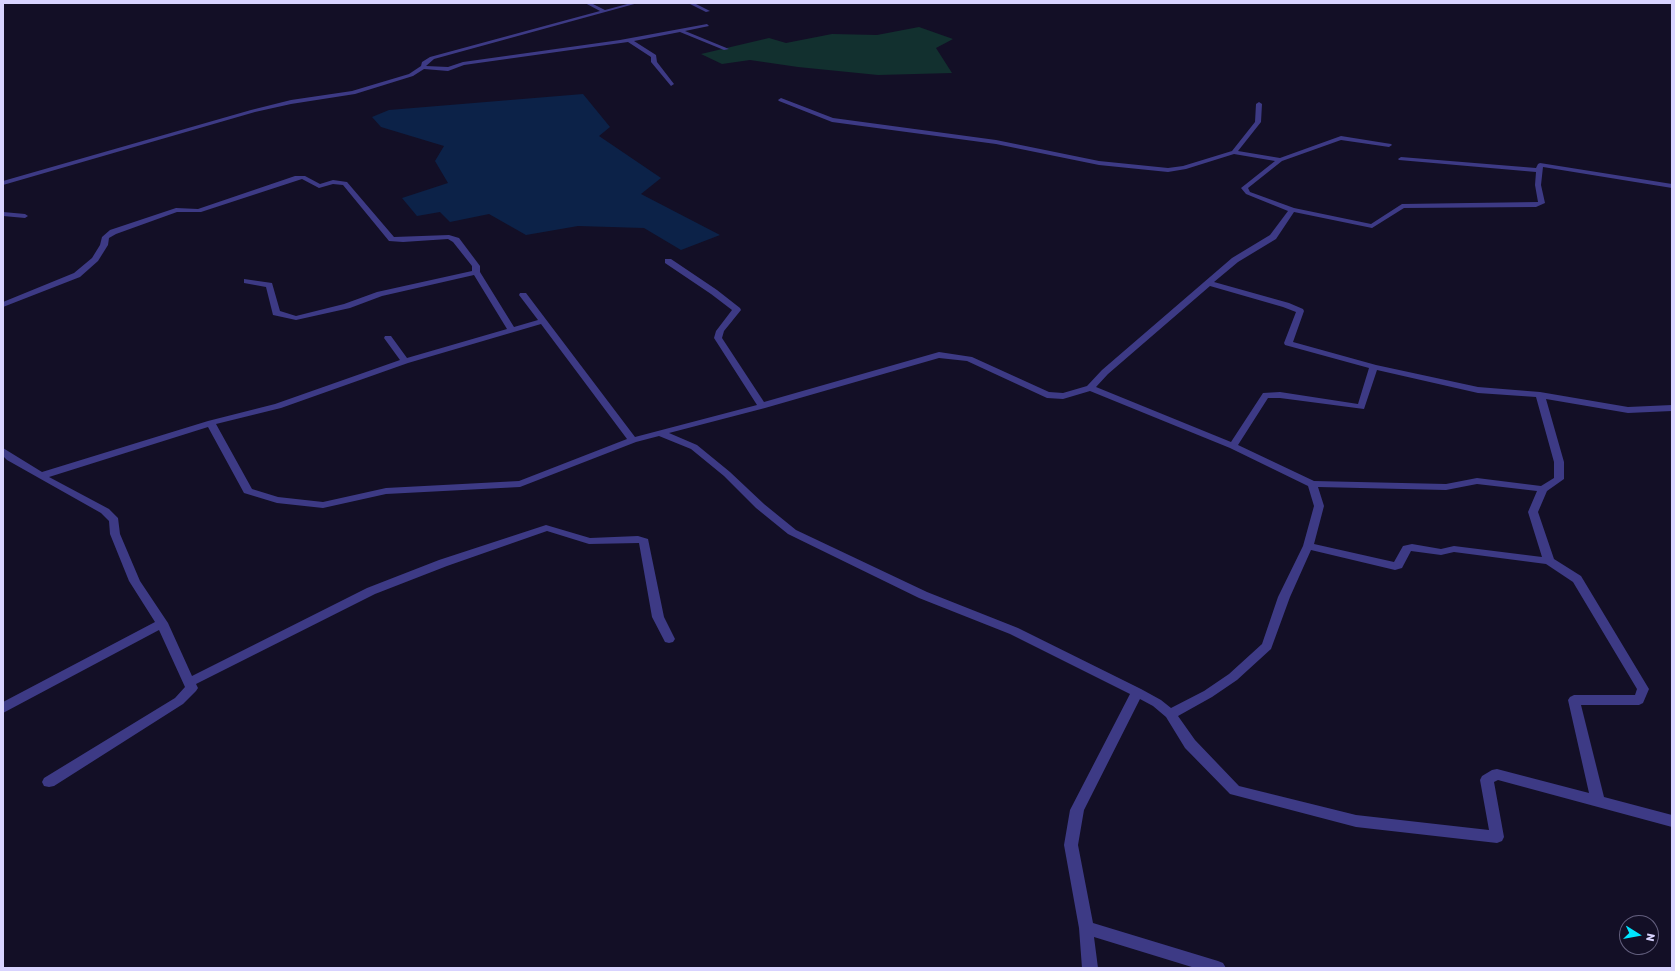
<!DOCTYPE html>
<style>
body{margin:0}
#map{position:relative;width:1675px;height:971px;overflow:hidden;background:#130f26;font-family:Rubik,sans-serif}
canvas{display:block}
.frame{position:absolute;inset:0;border:4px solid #d9d4ff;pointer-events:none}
.north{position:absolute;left:1619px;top:915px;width:40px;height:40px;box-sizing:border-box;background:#130f26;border:1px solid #625e7d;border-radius:50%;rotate:101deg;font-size:11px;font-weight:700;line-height:16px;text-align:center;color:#d9d4ff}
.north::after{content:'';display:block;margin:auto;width:14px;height:18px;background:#00e5ff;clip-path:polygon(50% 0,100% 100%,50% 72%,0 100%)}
</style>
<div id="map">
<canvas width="1675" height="971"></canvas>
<div class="frame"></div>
<div class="north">N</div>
</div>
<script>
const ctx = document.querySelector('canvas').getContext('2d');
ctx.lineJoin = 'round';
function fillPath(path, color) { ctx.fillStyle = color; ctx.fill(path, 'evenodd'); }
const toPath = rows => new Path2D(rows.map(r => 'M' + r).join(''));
const green = toPath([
 [919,27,953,39,936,48,952,73,878,75,798,67,750,60,722,64,701,54,769,38,786,43,832,34,877,35]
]);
const water = toPath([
 [583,94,610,127,599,136,661,178,641,194,720,235,681,250,644,228,578,226,526,235,489,214,450,222,440,212,417,216,402,198,448,183,435,161,444,146,381,127,372,117,389,110]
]);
const minor = toPath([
 [585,3,591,3,605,10,631,3,638,3,434,59,426,66,448,67,463,62,620,40,707,24,709,26,685,31,729,49,724,50,680,32,634,41,656,55,657,62,674,84,671,86,651,62,651,57,628,42,464,65,448,71,424,69,413,76,355,94,291,104,255,112,3,185,3,181,251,110,291,100,352,91,409,74,421,66,422,62,430,57,600,11,585,3],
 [688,3,694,3,710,11,706,12,688,3],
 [781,98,833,118,996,140,1099,161,1168,168,1183,166,1232,151,1255,122,1256,104,1259,102,1262,104,1261,122,1238,151,1280,158,1341,136,1391,144,1392,145,1389,147,1341,140,1282,161,1248,188,1250,192,1294,208,1371,224,1402,204,1538,202,1535,185,1536,172,1399,160,1398,159,1401,157,1536,168,1538,164,1540,163,1672,184,1672,188,1543,167,1541,185,1545,203,1536,207,1404,208,1372,228,1294,212,1276,239,1238,262,1214,282,1289,303,1303,309,1304,311,1293,342,1376,365,1478,387,1540,392,1628,407,1672,405,1672,411,1628,413,1546,399,1564,462,1564,479,1547,491,1538,512,1554,559,1581,576,1649,689,1643,703,1639,705,1581,705,1604,797,1672,815,1672,827,1498,780,1494,782,1504,837,1502,841,1497,843,1356,827,1230,794,1185,748,1166,717,1153,706,1140,699,1084,810,1078,845,1093,923,1218,961,1223,963,1226,968,1195,968,1094,937,1098,968,1082,968,1079,928,1064,845,1070,810,1130,694,1010,634,919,598,788,534,756,508,724,476,691,449,659,436,636,442,520,487,386,494,323,508,277,503,244,493,208,427,49,477,109,509,118,518,120,534,140,581,168,623,192,676,367,588,439,560,546,525,590,538,638,536,648,539,664,617,675,639,673,642,669,643,665,642,652,617,639,543,589,544,547,531,447,566,375,594,196,684,198,688,196,691,183,704,54,786,49,787,44,786,42,782,44,778,175,698,185,687,159,630,3,713,3,702,155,622,129,581,110,534,109,521,101,513,7,460,3,456,3,448,42,472,208,421,275,404,400,360,384,338,385,336,391,336,407,358,507,329,474,275,382,296,350,308,296,320,273,315,266,287,244,283,244,279,272,283,280,311,296,316,344,304,377,292,472,271,472,266,453,242,448,239,403,242,389,241,343,185,333,184,319,188,302,179,201,212,177,212,116,234,109,238,108,245,98,261,80,277,3,307,3,302,74,273,92,258,100,245,102,237,110,230,176,208,198,209,295,176,305,176,320,184,333,180,347,182,394,237,449,235,459,238,480,266,480,272,514,327,538,320,519,295,520,293,526,293,635,437,757,405,714,338,716,331,732,310,711,294,665,263,665,259,671,259,717,290,740,308,741,310,724,331,722,338,764,402,939,352,972,357,1049,392,1063,393,1087,386,1102,370,1232,258,1270,235,1288,211,1246,194,1241,188,1275,161,1234,154,1186,169,1168,172,1099,165,996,144,832,122,779,101,778,100,781,98],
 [1210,286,1283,307,1296,312,1284,343,1285,345,1369,368,1358,404,1280,392,1263,393,1231,442,1096,387,1108,374,1210,286],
 [541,324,627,439,519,481,386,488,323,502,278,497,252,489,216,424,281,408,408,363,541,324],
 [939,358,967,361,1047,398,1063,399,1090,391,1230,448,1308,486,1314,506,1303,546,1278,597,1262,644,1229,674,1204,691,1171,708,1161,700,1141,689,1018,628,927,592,796,530,764,504,730,472,697,445,669,433,765,408,939,358],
 [1377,370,1478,393,1536,397,1554,462,1554,478,1541,486,1477,478,1446,484,1314,481,1238,445,1268,398,1280,398,1364,409,1377,370],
 [1477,484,1537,491,1528,512,1542,557,1454,546,1441,549,1412,544,1403,546,1394,562,1314,544,1324,506,1318,487,1446,490,1477,484],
 [1311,550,1395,570,1402,568,1411,551,1441,555,1454,552,1546,564,1573,582,1637,689,1635,695,1574,695,1570,697,1568,700,1589,793,1497,769,1492,770,1482,776,1480,780,1489,830,1356,815,1239,786,1195,740,1178,716,1212,697,1237,680,1271,649,1290,597,1311,550],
 [3,212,25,214,28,216,25,218,3,216,3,212]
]);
fillPath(green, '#12302f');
fillPath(water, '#0c2248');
fillPath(minor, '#3d3a85');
</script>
